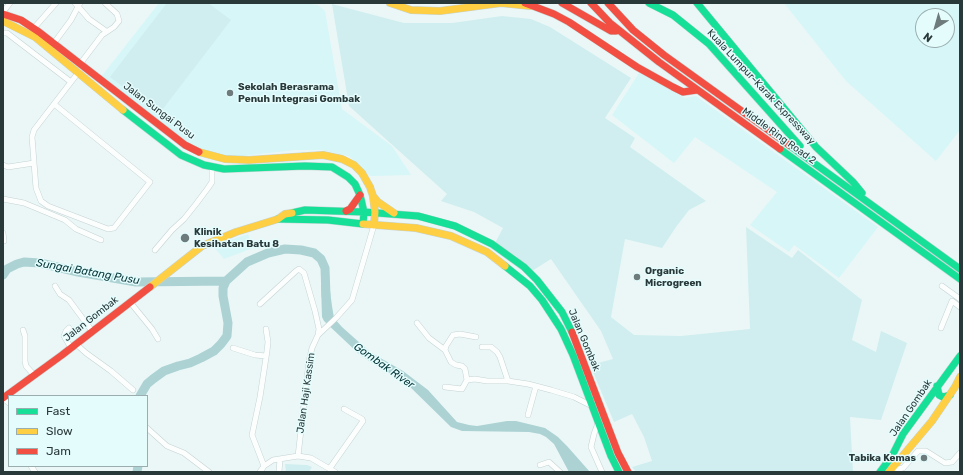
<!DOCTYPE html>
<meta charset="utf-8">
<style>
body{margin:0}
#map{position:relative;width:963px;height:475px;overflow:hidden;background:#ebf7f7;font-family:Rubik,sans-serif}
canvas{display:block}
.frame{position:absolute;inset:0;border:4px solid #293839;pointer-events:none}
.legend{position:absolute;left:8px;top:395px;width:140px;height:72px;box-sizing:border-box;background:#e5fcfd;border:1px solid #9aaeaf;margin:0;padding:5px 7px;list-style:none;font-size:12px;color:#293839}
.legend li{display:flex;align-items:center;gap:8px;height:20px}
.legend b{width:20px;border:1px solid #9aaeaf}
.north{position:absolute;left:915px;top:8px;width:40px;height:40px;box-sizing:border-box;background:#e5fcfd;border:1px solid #9aaeaf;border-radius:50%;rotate:217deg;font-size:11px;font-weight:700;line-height:16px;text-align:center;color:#293839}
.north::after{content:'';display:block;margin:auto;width:14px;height:18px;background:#6d7b7c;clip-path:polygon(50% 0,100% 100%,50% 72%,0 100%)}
</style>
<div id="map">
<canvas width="963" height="475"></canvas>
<div class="frame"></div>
<ul class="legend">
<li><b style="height:5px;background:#16e098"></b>Fast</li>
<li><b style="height:5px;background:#ffcf43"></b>Slow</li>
<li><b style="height:5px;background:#f24e42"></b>Jam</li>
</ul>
<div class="north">N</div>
</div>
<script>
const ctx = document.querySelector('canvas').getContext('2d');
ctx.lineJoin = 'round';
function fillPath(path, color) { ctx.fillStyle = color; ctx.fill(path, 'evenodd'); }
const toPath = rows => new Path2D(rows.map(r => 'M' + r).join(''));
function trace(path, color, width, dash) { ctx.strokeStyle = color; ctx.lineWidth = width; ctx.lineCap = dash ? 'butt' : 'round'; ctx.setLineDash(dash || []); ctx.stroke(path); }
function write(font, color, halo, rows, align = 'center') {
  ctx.font = font + ' Rubik,sans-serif'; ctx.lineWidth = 3; ctx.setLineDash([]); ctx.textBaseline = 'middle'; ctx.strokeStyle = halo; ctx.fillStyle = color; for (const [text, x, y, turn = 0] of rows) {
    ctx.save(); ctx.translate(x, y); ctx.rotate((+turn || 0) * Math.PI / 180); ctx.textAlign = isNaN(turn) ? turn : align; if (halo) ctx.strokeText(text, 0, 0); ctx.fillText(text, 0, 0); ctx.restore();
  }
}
const built = toPath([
 [159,3,304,3,318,5,325,11,342,109,392,146,411,175,370,176,349,156,322,150,295,150,242,156,210,154,180,140,101,77],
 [784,3,960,3,960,130,936,161,846,81],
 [923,16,947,16,947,40,923,40],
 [639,73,685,98,696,96,878,227,839,278,794,245,789,252,750,225,777,192,695,137,674,163,612,115],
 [248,234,253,248,224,259,213,246]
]);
const green = toPath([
 [167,3,208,3,231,20,159,114,110,77],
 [332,4,404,23,452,23,502,16,531,19,550,27,631,78,605,118,635,138,630,147,706,201,689,210,676,227,662,248,625,239,611,317,634,335,681,336,750,329,746,227,792,258,798,250,862,300,852,340,876,352,881,331,907,343,881,420,850,417,853,472,636,472,632,467,652,461,644,437,632,414,614,422,590,365,613,359,601,331,551,259,532,271,516,256,495,243,503,228,474,212,441,201,447,194,349,106],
 [285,464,307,465,312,467,309,472,286,472]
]);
const water = toPath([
 [329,283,332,306,334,318,342,327,370,352,403,371,428,390,457,422,469,425,477,426,507,421,516,421,545,428,558,437,567,446,590,472,569,472,554,444,546,437,540,434,529,432,462,431,451,427,405,382,372,363,358,353,324,321,322,317,321,285]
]);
const river = toPath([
 [3,275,7,269,17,264,24,262,40,263,78,272,136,282,226,281],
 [140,396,147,384,153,379,164,371,178,366,190,363,201,358,214,351,221,344,227,336,228,323,223,296,223,288,226,281,247,262,268,253,285,249,301,250,314,253,321,259,325,268,326,296],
 [137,472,138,466]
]);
const street = toPath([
 [75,3,89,19,106,31],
 [3,12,10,3],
 [34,28,56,3],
 [3,33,7,33,71,82],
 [54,43,71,20,80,3],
 [80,64,102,35,114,27,119,21,117,14,105,3],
 [54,104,150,182,114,228,108,229,48,206,41,201,36,188,32,137,34,130,54,104,78,73],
 [3,165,8,167,34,163],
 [3,199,24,203,65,220,76,229,101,240],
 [3,233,4,241],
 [155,250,172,230,184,219,196,204,208,188,212,182,212,167],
 [55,286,60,294,69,300,92,331],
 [942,286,960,299],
 [130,302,152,329,158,339],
 [260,304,296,271,299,269,304,273,315,311,319,329,318,335,312,348,309,361,298,456],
 [417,323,429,338,445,350],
 [69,328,66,331,64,336,71,348],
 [941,328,952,301,960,307],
 [23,330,25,336,25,361,26,366,34,375],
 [318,335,336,318,352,300,374,225],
 [76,344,86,353,111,371,133,390],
 [482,347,491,347,497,352,500,357,508,381],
 [233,348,255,355,266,356],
 [467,380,465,369,462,366,456,365,451,362,445,350,446,346,453,335,460,334,476,337],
 [445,387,462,389,467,380,475,379,487,381,508,381,528,384,551,390,574,397,592,406],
 [3,398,9,403],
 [528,415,536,386],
 [598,423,594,434,591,447,602,472],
 [147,428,167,446,184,453,209,472],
 [540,465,549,462,560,472],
 [31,466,35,472],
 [264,466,252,435,260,397,267,351,268,342,266,329],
 [330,468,363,421,362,419,344,409],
 [890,471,903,468,918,451,926,451,945,463,952,462,960,453],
 [260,472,264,466,273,460,298,456,311,458,335,472],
 [279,472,280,459]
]);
const fast = toPath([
 [649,3,673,15,709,44,800,146],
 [697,3,816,147,853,182,862,193],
 [123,110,181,155,204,165,224,169,305,166,332,167,348,177,355,184,360,195,364,212,363,224,328,220,278,219],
 [789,145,960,269],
 [780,149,960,279],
 [364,212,418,216,455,226,492,244,524,267,537,280,562,312,572,332],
 [292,213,305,210,364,212],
 [505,266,530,286,542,300,561,329,573,355,611,456,619,472],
 [937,386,939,395,943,397,950,395],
 [880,472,892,456,903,434,960,356]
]);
const slow = toPath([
 [390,3,411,10,440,11,501,3,530,6],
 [3,21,35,37,123,110],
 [199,152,225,159,249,160,323,155,342,159,354,165,362,173,370,187,373,196,375,212,374,225],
 [373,196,378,202,394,213],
 [363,224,416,228,451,236,487,252,505,266],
 [150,287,202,246,236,232,278,219,285,214,292,213],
 [889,472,932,421,955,387,960,377]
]);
const jam = toPath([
 [525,3,554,14,569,22,637,67,673,87,683,92,697,90],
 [562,3,611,31,616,31],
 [591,3,610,23,659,62,780,149],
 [608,3,633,30,664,55,789,145],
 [3,14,21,20,39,32,185,145,199,152],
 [346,211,350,209,360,195],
 [572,332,618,453,628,472],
 [3,398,62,355,150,287]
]);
const markers = [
 [230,93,4,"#6d7b7c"],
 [185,238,5,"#6d7b7c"],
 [637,277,4,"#6d7b7c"],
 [924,458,4,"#6d7b7c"]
];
const poiNames = [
 ["Sekolah Berasrama",238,87],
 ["Penuh Integrasi Gombak",238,99],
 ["Klinik",194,232],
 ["Kesihatan Batu 8",194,244],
 ["Organic",645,271],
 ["Microgreen",645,283],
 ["Tabika Kemas",916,458,"right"]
];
const streetNames = [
 ["Kuala Lumpur–Karak Expressway",761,87,47],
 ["Jalan Sungai Pusu",159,111,37],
 ["Middle Ring Road 2",779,136,36],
 ["Jalan Gombak",91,319,-38],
 ["Jalan Gombak",584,340,67],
 ["Jalan Haji Kassim",306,393,-82],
 ["Jalan Gombak",911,408,-56]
];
const waterNames = [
 ["Sungai Batang Pusu",88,272,10],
 ["Gombak River",384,366,35]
];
fillPath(built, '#d6f6f8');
fillPath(green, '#d0eeef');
fillPath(water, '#add2d3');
trace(river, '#add2d3', 9);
trace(street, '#c5d2d2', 6);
trace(fast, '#c5d2d2', 8);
trace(slow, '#c5d2d2', 8);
trace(jam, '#c5d2d2', 8);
trace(street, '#fcfefe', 5);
trace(fast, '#16e098', 7);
trace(slow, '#ffcf43', 7);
trace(jam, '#f24e42', 7);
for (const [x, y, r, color] of markers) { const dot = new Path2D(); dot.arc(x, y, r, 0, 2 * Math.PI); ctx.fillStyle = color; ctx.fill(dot); trace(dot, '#e5fcfd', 1.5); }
write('bold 10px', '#293839', '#e5fcfd', poiNames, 'left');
write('10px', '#293839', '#e5fcfd', streetNames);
write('italic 11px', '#053538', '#e5fcfd', waterNames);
</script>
